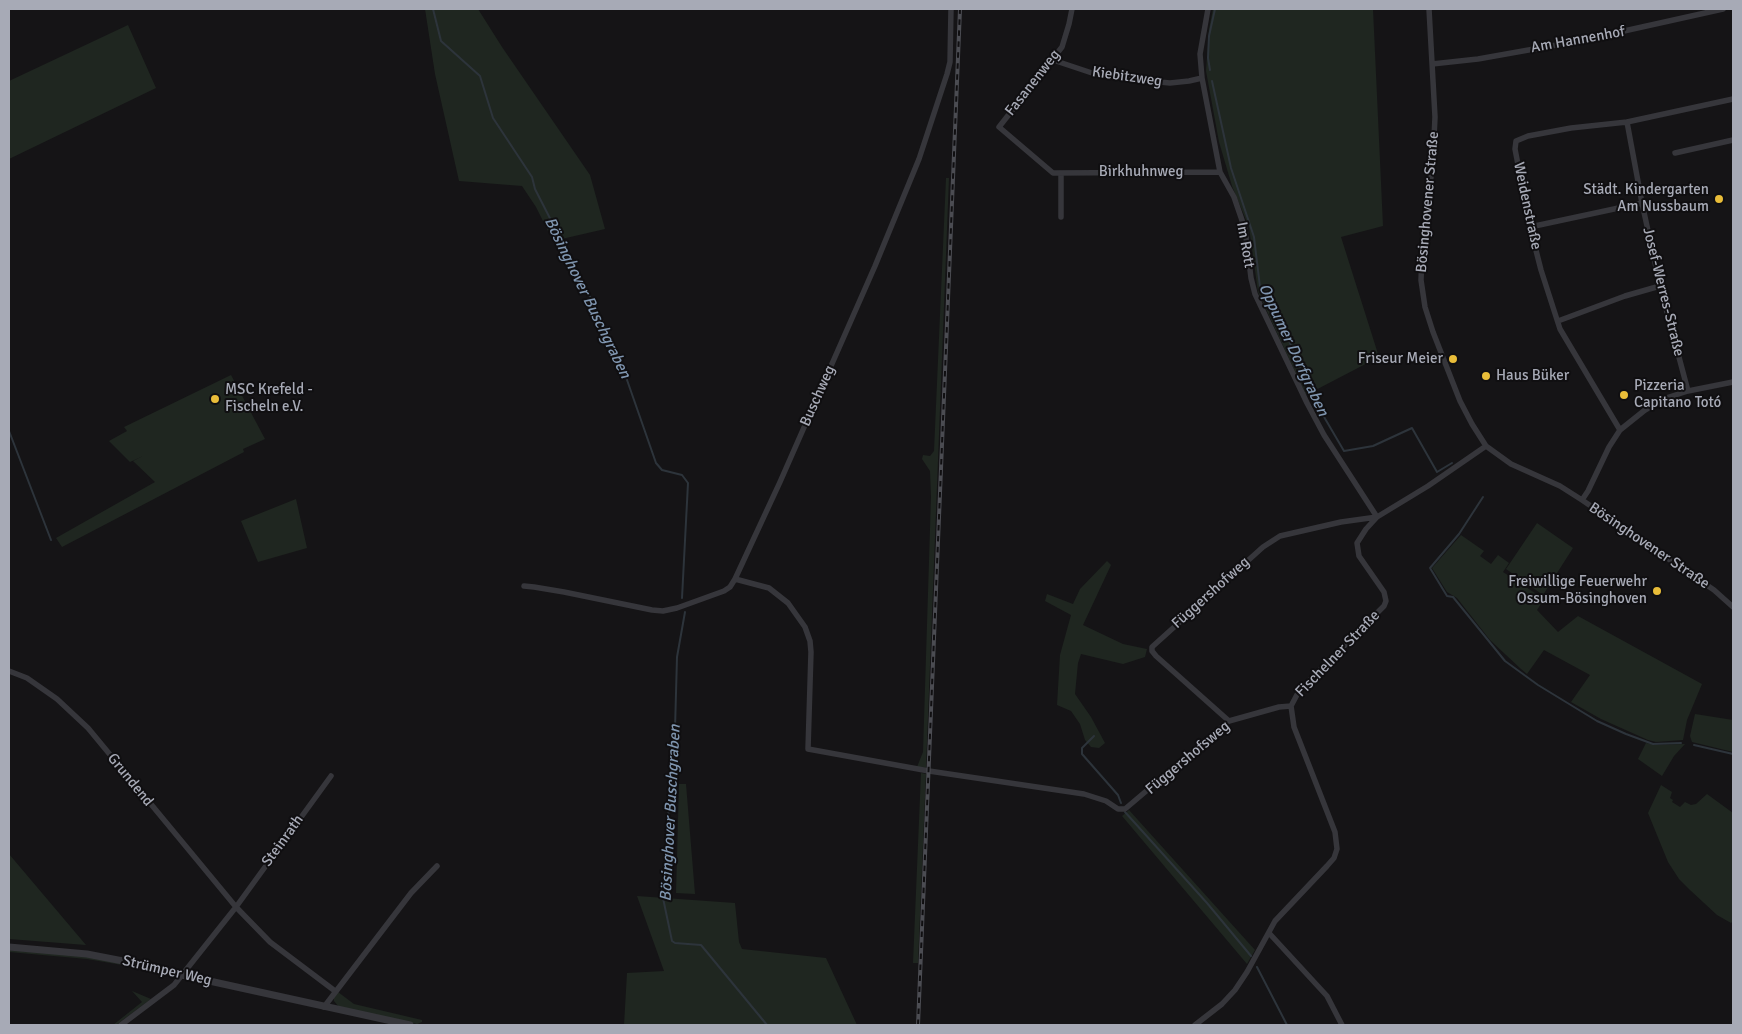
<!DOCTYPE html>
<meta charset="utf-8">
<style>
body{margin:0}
#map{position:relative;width:1742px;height:1034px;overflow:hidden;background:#151416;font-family:Signika,sans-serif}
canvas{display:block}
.frame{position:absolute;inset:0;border:10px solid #a7aab6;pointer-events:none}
</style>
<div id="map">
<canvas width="1742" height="1034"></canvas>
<div class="frame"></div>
</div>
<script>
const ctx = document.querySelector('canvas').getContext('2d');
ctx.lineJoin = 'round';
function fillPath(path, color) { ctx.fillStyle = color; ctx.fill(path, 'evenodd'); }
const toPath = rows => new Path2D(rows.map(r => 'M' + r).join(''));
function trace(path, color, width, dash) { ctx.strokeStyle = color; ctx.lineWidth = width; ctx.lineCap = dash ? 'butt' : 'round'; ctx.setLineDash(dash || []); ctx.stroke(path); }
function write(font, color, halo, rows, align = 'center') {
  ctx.font = font + ' Signika,sans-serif'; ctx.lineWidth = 4; ctx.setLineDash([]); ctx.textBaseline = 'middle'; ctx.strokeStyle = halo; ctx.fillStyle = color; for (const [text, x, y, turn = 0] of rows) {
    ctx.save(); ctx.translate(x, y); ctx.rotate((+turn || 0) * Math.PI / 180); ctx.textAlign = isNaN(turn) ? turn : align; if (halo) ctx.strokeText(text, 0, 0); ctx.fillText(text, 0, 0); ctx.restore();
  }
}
const green = toPath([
 [425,9,478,9,502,47,590,175,605,229,553,241,536,207,522,186,459,181,435,74],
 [1213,9,1373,9,1383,226,1341,237,1379,357,1306,395,1258,292,1249,227,1232,186,1219,142,1206,71,1209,29],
 [128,25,156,88,9,159,9,81],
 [946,178,949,178,926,768,917,767,923,752,931,497,930,471,922,459,923,455,930,456,934,451],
 [231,375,265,439,243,449,244,452,62,547,56,538,155,482,133,461,143,456,130,462,109,441,127,431,124,427],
 [296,499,307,548,258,562,241,521],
 [1537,523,1573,548,1543,595,1506,569],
 [1461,535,1484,551,1480,556,1491,564,1498,555,1509,563,1503,572,1544,599,1537,610,1558,632,1578,616,1702,684,1687,720,1683,740,1656,742,1648,740,1601,719,1571,702,1590,675,1544,650,1527,674,1521,669,1490,640,1457,598,1447,592,1432,568],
 [1107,561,1111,565,1083,625,1123,644,1147,649,1145,657,1123,664,1081,654,1078,663,1075,694,1091,717,1105,743,1099,748,1091,747,1085,740,1080,724,1071,711,1057,705,1060,655,1071,615,1045,601,1047,594,1073,604,1080,589],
 [1695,714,1733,720,1733,752,1692,742,1690,736],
 [1646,743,1656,745,1685,744,1674,756,1662,776,1638,759],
 [921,773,926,774,918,963,913,963],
 [679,784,686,784,695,894,676,893],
 [1661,785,1672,792,1670,798,1673,800,1672,802,1680,807,1685,802,1691,805,1696,804,1707,794,1733,813,1733,921,1731,923,1717,915,1690,890,1679,879,1668,862,1648,813],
 [1129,810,1255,950,1247,964,1122,816],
 [9,854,86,945,9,939],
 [637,896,735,903,739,942,742,949,826,958,857,1025,624,1025,627,973,664,971],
 [9,950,87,956,122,963,122,965,87,959,9,952],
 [132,991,151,999,116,1025,113,1025,142,1002],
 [338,992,354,1004,422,1020,422,1022,417,1024,339,1007,334,1001,334,996]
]);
const stream = toPath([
 [433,9,441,41,480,76,493,118,532,177,535,189,603,322,619,357,656,463,662,470,682,475,688,483,682,598],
 [1210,70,1208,58,1209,36,1215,9],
 [1212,81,1231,168,1254,237,1260,287,1286,333,1310,393,1344,451,1373,446,1412,428,1437,472,1452,463],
 [9,431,51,540],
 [1483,497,1459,534,1430,568,1447,596,1453,597,1505,661,1538,685,1597,721,1626,734,1653,744,1681,743],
 [685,612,677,657,675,729,666,845,663,898,672,941,675,943,701,945,767,1025],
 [1094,736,1082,748,1082,754,1118,795,1121,803],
 [1694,745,1733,754],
 [1125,812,1207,903,1251,956],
 [1257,967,1287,1025]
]);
const minor = toPath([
 [951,9,950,62,947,74,919,159,875,266,780,482,735,579,769,588,788,603,805,627,810,641,811,652,808,749,929,771,1084,794,1106,801,1118,809,1125,809,1229,721,1279,707,1291,706],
 [1072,9,1069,24,1062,47,999,127,1053,173,1220,172],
 [1208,9,1200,54,1202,78,1220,172,1234,197,1245,229,1251,278,1255,294,1307,403,1324,435,1377,517],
 [1429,9,1435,117,1433,159,1422,256,1421,280,1425,307,1433,332,1460,401,1472,424,1486,446,1511,464,1560,486,1582,500,1714,590,1733,607],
 [1053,60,1092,73,1139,80,1170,83,1189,81,1202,78],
 [1432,64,1478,59,1579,41,1723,9],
 [1675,153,1733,140],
 [1061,173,1061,217],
 [1530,227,1642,203],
 [1558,321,1625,296,1660,286],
 [1688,391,1660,286,1642,203,1627,122,1733,99],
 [1620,430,1560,329,1541,270,1530,227,1515,149,1516,141,1528,136,1571,128,1627,122],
 [1582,500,1588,491,1609,447,1620,430,1645,410,1666,398,1688,391,1733,382],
 [524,586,534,587,564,592,652,610,663,611,677,608,724,591,730,587,735,579],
 [9,671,27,678,57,699,88,728,236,907,174,985,121,1025],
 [1229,721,1156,656,1152,651,1152,647,1263,547,1280,536,1341,522,1377,517],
 [331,776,236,907,270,942,335,991],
 [1269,933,1327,996,1342,1025],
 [324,1007,411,893,437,866],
 [1195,1025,1222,1004,1235,990,1247,972,1275,921,1327,866,1334,858,1337,849,1335,832,1294,727,1291,706,1299,691,1384,606,1386,601,1384,592,1359,556,1357,543,1366,529,1377,517,1428,486,1486,446]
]);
const tertiary = toPath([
 [9,947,87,954,123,961,182,975,410,1025]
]);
const rail = toPath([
 [918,1025,960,9]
]);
const markers = [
 [1719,199,5,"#e9bd39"],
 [1453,359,5,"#e9bd39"],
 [1486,376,5,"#e9bd39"],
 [1624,395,5,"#e9bd39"],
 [215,399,5,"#e9bd39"],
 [1657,591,5,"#e9bd39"]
];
const streetNames = [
 ["Am Hannenhof",1578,40,-10],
 ["Kiebitzweg",1127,77,8],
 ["Fasanenweg",1033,83,-52],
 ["Birkhuhnweg",1141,172],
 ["Bösinghovener Straße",1428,202,-85],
 ["Weidenstraße",1527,206,78],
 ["Im Rott",1245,245,80],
 ["Josef-Werres-Straße",1663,292,76],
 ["Buschweg",818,396,-66],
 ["Bösinghovener Straße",1649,546,34],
 ["Függershofweg",1211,593,-42],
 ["Fischelner Straße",1338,654,-46],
 ["Függershofsweg",1188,758,-40],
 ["Grundend",130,780,51],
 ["Steinrath",283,841,-54],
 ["Strümper Weg",167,971,13]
];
const poiNames = [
 ["Städt. Kindergarten",1709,190],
 ["Am Nussbaum",1709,207],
 ["Friseur Meier",1443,359],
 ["Haus Büker",1496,376,"left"],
 ["Pizzeria",1634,386,"left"],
 ["Capitano Totó",1634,403,"left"],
 ["MSC Krefeld -",225,390,"left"],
 ["Fischeln e.V.",225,407,"left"],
 ["Freiwillige Feuerwehr",1647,582],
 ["Ossum-Bösinghoven",1647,599]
];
const waterNames = [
 ["Bösinghover Buschgraben",587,298,64],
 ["Oppumer Dorfgraben",1293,350,65],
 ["Bösinghover Buschgraben",671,813,-87]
];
fillPath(green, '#1f2620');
trace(stream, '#2d343b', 2);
trace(minor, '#36363b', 5.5);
trace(tertiary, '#36363b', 7);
trace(rail, '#4b4c52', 4);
trace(rail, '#100f11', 2, [5.5]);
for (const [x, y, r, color] of markers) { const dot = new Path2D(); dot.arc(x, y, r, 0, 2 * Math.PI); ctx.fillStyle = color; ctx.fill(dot); trace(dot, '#100f11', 2); }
write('15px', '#a7aab6', '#100f11', streetNames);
write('15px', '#a7aab6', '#100f11', poiNames, 'right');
write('italic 16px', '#7f95af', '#100f11', waterNames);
</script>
